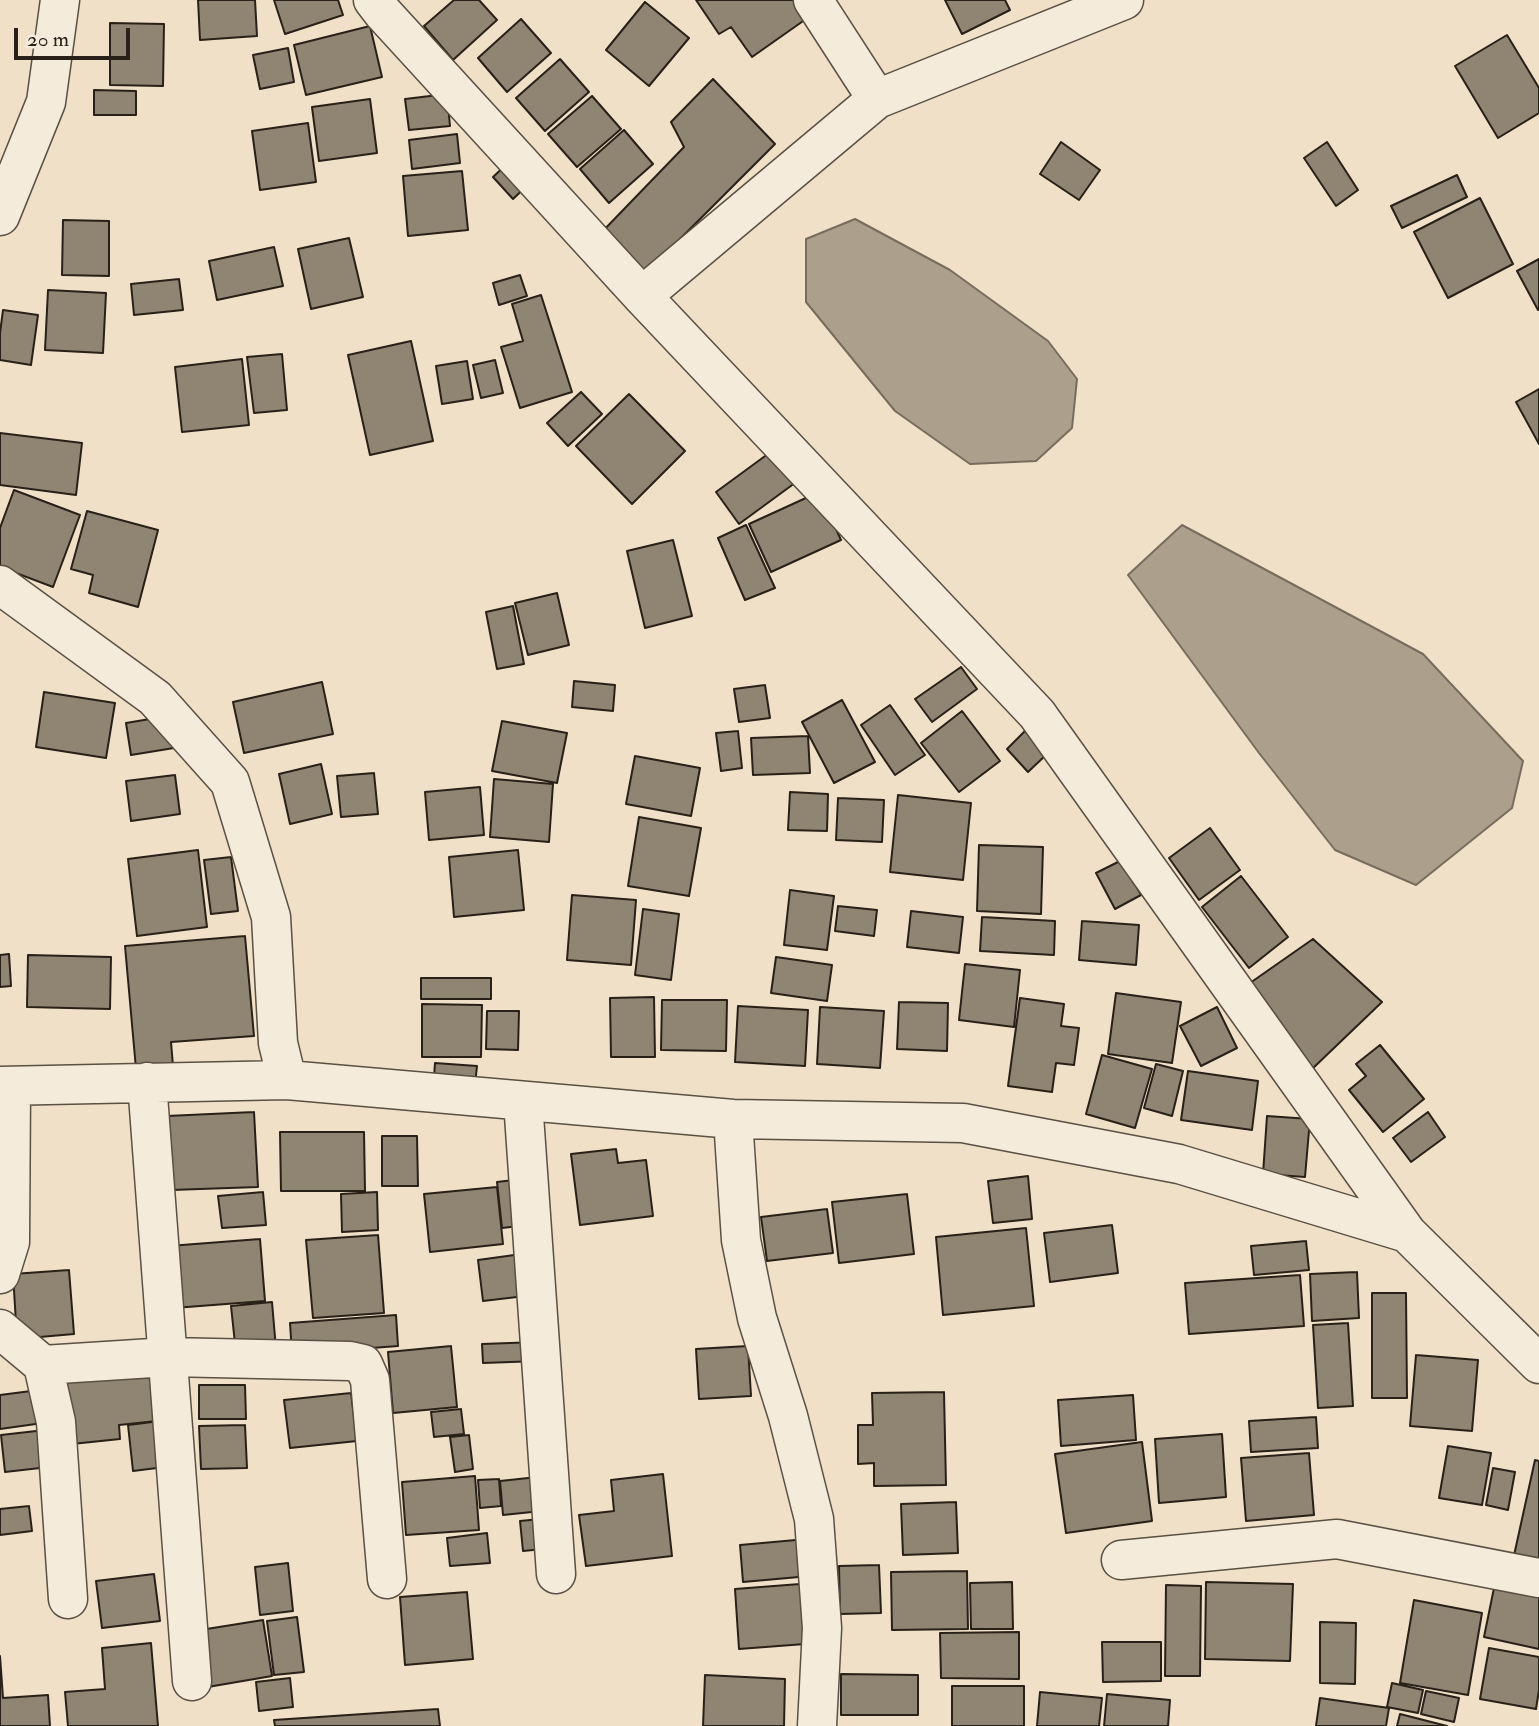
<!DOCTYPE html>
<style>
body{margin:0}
#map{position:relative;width:1539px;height:1726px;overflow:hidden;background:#efe0c7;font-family:"IM FELL Double Pica",serif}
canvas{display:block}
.scale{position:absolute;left:14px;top:28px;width:116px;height:32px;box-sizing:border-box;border:4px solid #292017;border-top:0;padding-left:9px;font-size:21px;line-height:24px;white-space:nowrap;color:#292017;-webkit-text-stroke:5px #f5ebdb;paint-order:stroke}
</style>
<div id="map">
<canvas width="1539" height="1726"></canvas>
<div class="scale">20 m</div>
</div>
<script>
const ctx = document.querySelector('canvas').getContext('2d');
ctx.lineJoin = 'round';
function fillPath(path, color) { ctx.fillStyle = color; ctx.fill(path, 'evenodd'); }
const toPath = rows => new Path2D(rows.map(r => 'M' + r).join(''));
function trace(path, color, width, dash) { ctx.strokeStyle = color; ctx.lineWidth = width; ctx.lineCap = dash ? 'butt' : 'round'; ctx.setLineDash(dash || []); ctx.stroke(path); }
const water = toPath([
 [855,219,950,270,1048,341,1077,379,1072,428,1036,461,970,464,895,411,806,302,806,239,855,219],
 [1182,525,1423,654,1523,761,1512,808,1416,885,1335,850,1259,753,1128,575,1182,525]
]);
const building = toPath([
 [198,0,255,0,257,36,200,40,198,0],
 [274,0,338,0,343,15,285,34,274,0],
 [454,0,479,0,497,20,453,60,424,26,454,0],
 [696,0,793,0,806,19,752,57,731,27,719,34,696,0],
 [945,0,1005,0,1010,10,962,34,945,0],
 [645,2,689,38,649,86,606,50,645,2],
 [521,19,551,53,507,92,478,58,521,19],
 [110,23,164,24,163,86,110,85,110,23],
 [370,26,382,77,306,95,294,45,370,26],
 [1507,35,1539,88,1539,113,1498,138,1455,66,1507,35],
 [288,48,294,82,260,89,253,55,288,48],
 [560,59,589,92,545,131,516,98,560,59],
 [713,79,775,144,642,277,599,235,684,147,671,122,713,79],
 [94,90,136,91,136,115,94,115,94,90],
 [447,94,450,126,409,130,405,99,447,94],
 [592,96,621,129,577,167,548,134,592,96],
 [370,99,377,153,319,161,312,107,370,99],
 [308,123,316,182,260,190,252,131,308,123],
 [624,130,653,164,609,203,580,169,624,130],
 [457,134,460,163,412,169,409,140,457,134],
 [1061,142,1100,170,1079,200,1040,174,1061,142],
 [1327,142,1358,190,1336,206,1304,158,1327,142],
 [512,159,532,181,513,199,493,177,512,159],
 [462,171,468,230,408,236,403,176,462,171],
 [1457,175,1467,197,1402,228,1391,206,1457,175],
 [1480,198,1513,264,1448,298,1414,232,1480,198],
 [63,220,109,221,109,276,62,275,63,220],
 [349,238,363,297,311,309,298,249,349,238],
 [274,247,283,286,217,300,209,261,274,247],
 [1539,259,1539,309,1538,310,1517,271,1539,259],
 [520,275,527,296,499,305,493,283,520,275],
 [179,279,183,310,134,315,131,284,179,279],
 [48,290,106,293,103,353,45,350,48,290],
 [541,295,572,392,520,408,501,347,523,341,512,304,541,295],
 [3,310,38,315,31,365,0,360,0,333,3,310],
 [411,341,433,441,370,455,348,355,411,341],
 [282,354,287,410,254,413,247,357,282,354],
 [242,359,249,425,182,432,175,367,242,359],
 [495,360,503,393,481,398,473,365,495,360],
 [467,361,473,399,442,404,436,366,467,361],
 [1539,389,1539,444,1516,402,1539,389],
 [581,392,602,414,568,446,547,423,581,392],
 [629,394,685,451,632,504,576,446,629,394],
 [0,433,82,443,76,495,0,485,0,433],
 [776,448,799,480,739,524,716,492,776,448],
 [14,490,80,515,53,587,0,567,0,528,14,490],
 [819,492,841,540,771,572,749,524,819,492],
 [87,511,158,530,138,607,89,593,93,575,71,569,87,511],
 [746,525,775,588,745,600,718,538,746,525],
 [673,540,692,616,645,628,627,551,673,540],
 [557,593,569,645,528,655,515,603,557,593],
 [513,606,524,664,497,669,486,612,513,606],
 [961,667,977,689,932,722,915,699,961,667],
 [574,681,615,685,613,711,572,707,574,681],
 [322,682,333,734,244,753,233,702,322,682],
 [765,685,770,718,739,722,734,689,765,685],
 [44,692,115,703,106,758,36,747,44,692],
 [842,700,875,762,834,783,802,722,842,700],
 [890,705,925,755,895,775,861,725,890,705],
 [962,711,1000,761,959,792,921,743,962,711],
 [168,716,174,748,131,755,126,723,168,716],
 [502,721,567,733,557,783,492,771,502,721],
 [1026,730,1048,753,1028,772,1007,749,1026,730],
 [738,731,742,768,721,771,716,733,738,731],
 [808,736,810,773,753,775,751,738,808,736],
 [635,756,700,768,691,816,626,804,635,756],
 [321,764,332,814,290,824,279,774,321,764],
 [374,773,378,814,341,817,337,776,374,773],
 [175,775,180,814,131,821,126,781,175,775],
 [494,779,553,784,549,842,490,837,494,779],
 [480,787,484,835,429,840,425,792,480,787],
 [790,792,828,794,827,831,788,830,790,792],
 [898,795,971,803,963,880,890,872,898,795],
 [838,798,884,800,882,842,836,840,838,798],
 [639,817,701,828,689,896,628,886,639,817],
 [1210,828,1240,870,1199,900,1169,858,1210,828],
 [979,845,1043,847,1041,914,977,911,979,845],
 [198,850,207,927,137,936,128,859,198,850],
 [518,850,524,910,454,917,449,857,518,850],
 [231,857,238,911,211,914,204,860,231,857],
 [1122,860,1141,895,1115,909,1096,873,1122,860],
 [1241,876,1288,937,1249,968,1202,907,1241,876],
 [790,890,834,896,827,950,784,945,790,890],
 [572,895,636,900,631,965,567,960,572,895],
 [838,906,877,910,874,936,835,931,838,906],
 [643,909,679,914,671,980,635,975,643,909],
 [911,911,963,917,959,953,907,947,911,911],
 [982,917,1055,921,1054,955,980,951,982,917],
 [1082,921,1139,925,1136,965,1079,960,1082,921],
 [245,936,254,1036,171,1042,173,1066,136,1069,125,946,245,936],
 [1313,939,1382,1002,1310,1071,1250,983,1313,939],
 [9,954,11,986,0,987,0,955,9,954],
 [28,955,111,957,110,1009,27,1007,28,955],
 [776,957,832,965,827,1001,771,993,776,957],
 [965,964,1020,970,1014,1027,959,1020,965,964],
 [421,978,491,978,491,999,421,999,421,978],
 [1116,993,1181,1002,1172,1063,1108,1054,1116,993],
 [654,997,655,1057,611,1057,610,998,654,997],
 [1020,998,1064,1004,1061,1026,1079,1028,1074,1065,1056,1063,1052,1092,1008,1086,1020,998],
 [662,1000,727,1000,726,1051,661,1050,662,1000],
 [899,1002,948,1003,947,1051,897,1049,899,1002],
 [422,1004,482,1005,481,1057,422,1057,422,1004],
 [738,1006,808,1010,805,1066,735,1062,738,1006],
 [820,1007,884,1011,880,1068,817,1064,820,1007],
 [1217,1007,1237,1048,1201,1066,1180,1026,1217,1007],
 [487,1011,519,1011,518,1050,486,1049,487,1011],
 [1380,1045,1424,1099,1383,1132,1349,1090,1366,1076,1356,1064,1380,1045],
 [1102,1055,1152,1069,1135,1128,1086,1114,1102,1055],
 [435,1063,477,1066,474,1094,433,1091,435,1063],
 [1156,1064,1183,1071,1172,1116,1144,1108,1156,1064],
 [1188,1071,1258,1081,1252,1130,1181,1120,1188,1071],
 [254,1112,258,1187,171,1190,167,1116,254,1112],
 [1428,1112,1445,1137,1411,1162,1393,1138,1428,1112],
 [1267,1116,1310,1119,1305,1177,1263,1174,1267,1116],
 [280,1132,364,1132,365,1191,281,1191,280,1132],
 [382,1136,417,1136,418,1186,382,1186,382,1136],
 [616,1149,618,1163,646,1160,653,1216,580,1225,571,1154,616,1149],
 [1028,1176,1032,1219,993,1223,988,1181,1028,1176],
 [522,1179,528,1225,502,1228,497,1182,522,1179],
 [497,1187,503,1244,430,1252,424,1194,497,1187],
 [263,1192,266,1225,222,1228,218,1196,263,1192],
 [377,1192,378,1230,342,1232,341,1194,377,1192],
 [907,1194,914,1254,839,1263,832,1202,907,1194],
 [827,1209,833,1253,767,1261,761,1217,827,1209],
 [1112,1225,1118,1273,1050,1282,1044,1233,1112,1225],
 [1026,1228,1034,1306,943,1315,936,1237,1026,1228],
 [378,1235,384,1313,313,1318,306,1240,378,1235],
 [260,1239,265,1301,174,1308,169,1246,260,1239],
 [1306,1241,1309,1270,1254,1275,1251,1246,1306,1241],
 [529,1253,534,1295,483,1301,478,1260,529,1253],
 [69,1270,74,1334,17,1339,13,1274,69,1270],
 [1357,1272,1359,1318,1312,1321,1310,1274,1357,1272],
 [1300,1275,1304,1326,1189,1334,1185,1283,1300,1275],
 [1372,1293,1406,1293,1407,1398,1372,1398,1372,1293],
 [272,1302,276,1349,236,1353,231,1306,272,1302],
 [396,1315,398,1346,292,1354,290,1323,396,1315],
 [1348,1323,1353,1406,1318,1408,1313,1325,1348,1323],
 [538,1342,539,1361,483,1363,482,1344,538,1342],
 [451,1346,457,1407,393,1413,388,1352,451,1346],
 [748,1346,751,1396,699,1399,696,1349,748,1346],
 [1416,1355,1478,1360,1472,1431,1410,1426,1416,1355],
 [160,1367,166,1420,119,1425,120,1439,72,1444,64,1377,160,1367],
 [199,1385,245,1385,246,1419,199,1419,199,1385],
 [39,1390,43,1423,0,1429,0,1395,39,1390],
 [944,1392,946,1485,874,1486,874,1463,858,1464,858,1425,873,1425,872,1393,944,1392],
 [351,1393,357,1441,290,1448,284,1400,351,1393],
 [1133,1395,1136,1440,1061,1446,1058,1400,1133,1395],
 [461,1409,464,1434,434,1437,431,1412,461,1409],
 [1316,1417,1318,1448,1251,1452,1249,1421,1316,1417],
 [168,1420,173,1466,133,1471,128,1425,168,1420],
 [245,1425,247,1468,201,1469,199,1426,245,1425],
 [45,1430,49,1467,5,1472,1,1435,45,1430],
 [1222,1434,1226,1497,1159,1503,1155,1439,1222,1434],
 [469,1435,473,1469,455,1472,450,1437,469,1435],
 [1142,1442,1152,1521,1066,1533,1055,1454,1142,1442],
 [1448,1446,1491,1453,1482,1505,1439,1498,1448,1446],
 [1309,1453,1314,1515,1246,1521,1241,1458,1309,1453],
 [1535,1460,1539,1461,1539,1559,1513,1560,1535,1460],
 [1493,1468,1515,1472,1508,1510,1486,1505,1493,1468],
 [663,1474,672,1556,586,1566,579,1515,614,1511,611,1480,663,1474],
 [475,1476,479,1530,406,1535,402,1482,475,1476],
 [547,1476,551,1510,503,1515,500,1481,547,1476],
 [499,1479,501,1506,480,1508,478,1480,499,1479],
 [956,1502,958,1553,903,1555,901,1504,956,1502],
 [29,1506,32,1531,0,1535,0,1509,29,1506],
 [550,1518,553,1548,523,1551,520,1521,550,1518],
 [487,1533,490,1563,450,1566,447,1538,487,1533],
 [807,1539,810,1576,743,1582,740,1545,807,1539],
 [288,1563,293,1611,260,1615,255,1567,288,1563],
 [879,1565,881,1613,840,1614,839,1566,879,1565],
 [967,1571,968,1629,892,1630,891,1572,967,1571],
 [154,1574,160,1621,102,1628,96,1581,154,1574],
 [1012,1582,1013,1629,971,1629,970,1583,1012,1582],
 [1206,1582,1293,1584,1290,1661,1205,1659,1206,1582],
 [800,1584,805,1644,739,1649,735,1589,800,1584],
 [1166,1585,1201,1586,1200,1676,1165,1676,1166,1585],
 [1494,1588,1539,1597,1539,1649,1484,1637,1494,1588],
 [467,1592,473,1659,405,1665,400,1597,467,1592],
 [1414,1600,1482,1613,1468,1695,1400,1683,1414,1600],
 [297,1617,304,1672,274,1675,267,1621,297,1617],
 [263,1620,272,1676,202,1688,194,1631,263,1620],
 [1320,1622,1356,1623,1355,1684,1320,1683,1320,1622],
 [1019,1632,1019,1679,941,1678,940,1633,1019,1632],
 [1102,1642,1161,1642,1161,1681,1103,1682,1102,1642],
 [151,1643,158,1726,68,1726,65,1692,105,1689,102,1648,151,1643],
 [1489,1648,1539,1657,1539,1690,1536,1709,1480,1699,1489,1648],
 [0,1656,3,1698,48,1695,50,1726,0,1726,0,1656],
 [841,1674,918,1675,918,1715,841,1715,841,1674],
 [705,1675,785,1679,784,1726,703,1726,705,1675],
 [290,1678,293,1707,259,1711,256,1682,290,1678],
 [1392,1683,1423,1690,1418,1713,1387,1707,1392,1683],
 [952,1686,1024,1686,1024,1726,952,1726,952,1686],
 [1426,1691,1459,1698,1454,1722,1421,1714,1426,1691],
 [1040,1692,1102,1698,1099,1726,1037,1726,1040,1692],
 [1107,1694,1170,1700,1168,1726,1104,1726,1107,1694],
 [1320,1698,1389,1708,1386,1726,1316,1726,1320,1698],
 [438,1709,440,1726,275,1726,274,1720,438,1709],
 [1400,1714,1447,1726,1397,1726,1400,1714]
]);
const minor = toPath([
 [373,0,383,13,642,296,1037,714,1407,1233,1539,1364],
 [813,0,877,99],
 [0,216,46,102,60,0],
 [642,296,877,99,1124,0],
 [0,585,155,698,230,782,271,917,278,1043,287,1080],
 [147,1082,192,1681],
 [0,1086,287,1080,733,1119,963,1123,1179,1164,1407,1233],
 [523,1101,556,1574],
 [733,1119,741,1240,757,1318,788,1416,814,1519,822,1628,817,1726],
 [0,1274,10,1242,11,1087],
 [0,1329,43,1365,56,1422,68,1599],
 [43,1365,168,1357,350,1361,363,1364,370,1380,387,1579],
 [1121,1560,1337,1539,1539,1578]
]);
fillPath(water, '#ac9f8b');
trace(water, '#786c5d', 2);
fillPath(building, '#908473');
trace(building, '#292017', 2);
trace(minor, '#5a5043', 41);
trace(minor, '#f5ebdb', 38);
</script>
